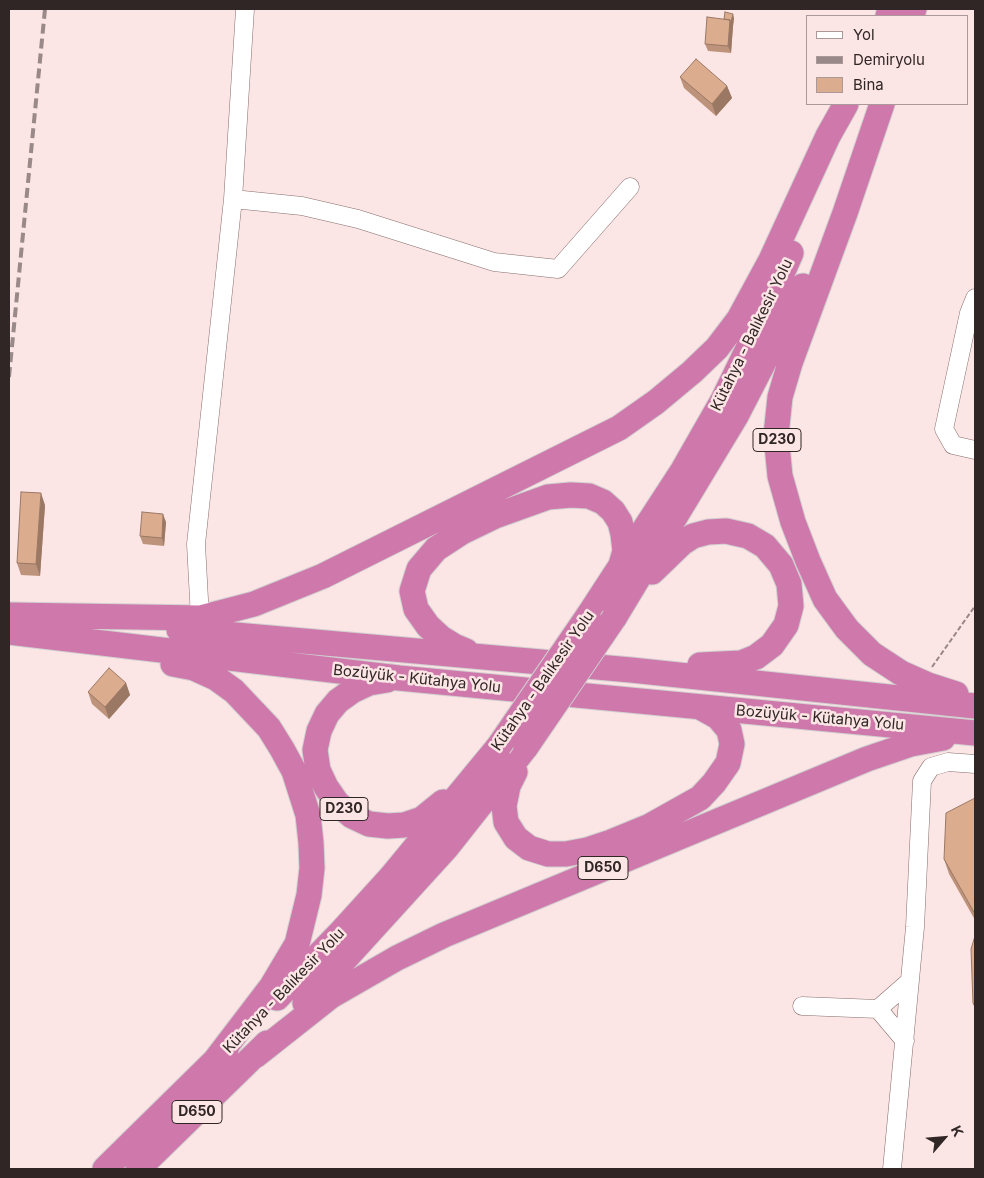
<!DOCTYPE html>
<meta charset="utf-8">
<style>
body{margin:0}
#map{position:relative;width:984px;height:1178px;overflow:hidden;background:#fce5e5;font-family:Inter,sans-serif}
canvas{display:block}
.frame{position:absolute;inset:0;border:10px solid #302625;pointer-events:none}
.legend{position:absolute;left:806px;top:15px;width:162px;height:90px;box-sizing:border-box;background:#fce5e5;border:1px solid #aa9998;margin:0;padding:6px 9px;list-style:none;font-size:15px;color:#302625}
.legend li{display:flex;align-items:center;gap:10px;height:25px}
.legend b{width:25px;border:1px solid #aa9998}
.north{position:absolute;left:919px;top:1113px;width:50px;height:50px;-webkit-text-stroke:4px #fce5e5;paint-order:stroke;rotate:63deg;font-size:14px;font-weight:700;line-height:20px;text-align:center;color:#302625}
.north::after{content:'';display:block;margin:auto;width:18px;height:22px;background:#302625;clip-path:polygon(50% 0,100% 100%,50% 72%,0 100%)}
</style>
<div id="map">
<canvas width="984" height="1178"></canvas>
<div class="frame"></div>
<ul class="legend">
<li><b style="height:6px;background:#fff"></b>Yol</li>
<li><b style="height:6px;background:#9a8989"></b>Demiryolu</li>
<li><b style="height:14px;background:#dcac8f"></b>Bina</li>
</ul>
<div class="north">K</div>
</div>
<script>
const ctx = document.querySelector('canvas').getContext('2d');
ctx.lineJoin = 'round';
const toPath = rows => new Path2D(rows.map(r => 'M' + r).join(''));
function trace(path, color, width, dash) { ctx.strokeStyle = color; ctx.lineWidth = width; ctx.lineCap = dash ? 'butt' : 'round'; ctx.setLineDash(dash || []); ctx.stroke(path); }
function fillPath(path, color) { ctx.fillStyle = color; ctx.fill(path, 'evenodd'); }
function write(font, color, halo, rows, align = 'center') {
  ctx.font = font + ' Inter,sans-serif'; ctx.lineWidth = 5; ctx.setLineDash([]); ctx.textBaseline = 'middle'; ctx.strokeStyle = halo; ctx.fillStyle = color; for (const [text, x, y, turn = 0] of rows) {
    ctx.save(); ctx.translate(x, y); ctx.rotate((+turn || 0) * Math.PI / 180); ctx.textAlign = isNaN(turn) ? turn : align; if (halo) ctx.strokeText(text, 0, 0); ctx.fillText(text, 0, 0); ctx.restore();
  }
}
const path = toPath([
 [932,667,975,606]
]);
const minor = toPath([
 [233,199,302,206,358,219,494,262,558,269,630,187],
 [975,298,969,313,944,429,953,445,975,450],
 [200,618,196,544,233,199,245,9],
 [802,1006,878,1009,910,981],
 [878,1009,905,1041],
 [892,1169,915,927,922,781,931,767,948,762,975,764]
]);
const highway = toPath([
 [888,16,890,9],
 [911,16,914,9],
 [882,104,845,213,790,363,780,397,776,435,780,476,793,522,808,561,825,599,847,629,872,654,901,673,928,685,956,694],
 [652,572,682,543,693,536,708,532,726,531,748,536,765,546,781,565,789,584,791,606,786,625,772,645,756,657,741,663,700,665],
 [9,615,200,618,254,604,323,576,619,428,656,402,692,372,717,348,739,319,771,260,828,136,846,104],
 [588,616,683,470,723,400,760,324,791,253],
 [614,618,736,416,803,286],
 [179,630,631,670,975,706],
 [9,632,399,678,975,733],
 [466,651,454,646,441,638,428,626,416,609,412,591,419,569,436,549,462,532,495,516,548,497,571,495,589,496,603,502,613,511,620,522,623,534,625,551,621,565],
 [173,664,194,668,216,678,234,691,269,728,282,749,294,771,308,815,311,843,312,868,309,895,297,944,272,986,214,1062],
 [387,680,369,683,352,691,338,701,327,714,319,731,315,750,318,770,326,787,337,803,352,816,369,824,388,826,404,825,422,819,443,802],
 [515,772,508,786,504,806,506,822,516,838,529,848,548,854,566,854,587,850,611,842,650,826,700,798,714,783,728,763,732,744,729,730,718,717,700,707],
 [277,998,341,932,391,877,499,746],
 [305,1003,447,847,526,747],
 [255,1056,331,996,397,958,444,935,867,759,911,744,943,738],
 [105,1169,226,1050],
 [138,1169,267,1043]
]);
const rail = toPath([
 [9,377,45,9]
]);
const highwayBridge = toPath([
 [499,746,588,616],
 [526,747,614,618]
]);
const wall = toPath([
 [734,18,733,26,731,53,708,51,705,44,724,19],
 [680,77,727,86,732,98,716,116,684,88],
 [45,505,40,576,21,575,17,563],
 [166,522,164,546,143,544,140,536],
 [126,683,130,695,109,719,92,704,88,692],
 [975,798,975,920,949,874,944,859]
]);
const shadedWall = toPath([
 [733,14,734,18,733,26,731,53,728,46,730,20],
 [727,86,732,98,716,116,712,104],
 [41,493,45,505,40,576,36,564],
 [163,514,166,522,164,546,162,538],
 [126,683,130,695,109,719,105,707]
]);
const building = toPath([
 [725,12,733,14,731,22,730,20,724,19,725,12],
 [707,17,730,20,728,46,705,44,707,17],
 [696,59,727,86,712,104,680,77,696,59],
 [21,492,41,493,36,564,17,563,21,492],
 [142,512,163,514,162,538,140,536,142,512],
 [109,668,126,683,105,707,88,692,109,668],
 [975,798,975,914,944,859,946,813,975,798],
 [975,936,975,1007,973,1003,971,949,975,936]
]);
const shields = [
 [777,440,48],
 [344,809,48],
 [603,868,50],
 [197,1112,50]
];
const shieldNames = [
 ["D230",777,440],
 ["D230",344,809],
 ["D650",603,868],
 ["D650",197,1112]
];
const streetNames = [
 ["Kütahya - Balıkesir Yolu",752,335,-64],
 ["Bozüyük - Kütahya Yolu",417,679,6],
 ["Kütahya - Balıkesir Yolu",543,681,-55],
 ["Bozüyük - Kütahya Yolu",820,718,5],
 ["Kütahya - Balıkesir Yolu",284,991,-46]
];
trace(minor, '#866e6d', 19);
trace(highway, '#d1cfcf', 27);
trace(path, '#988786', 2, [5, 2.5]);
trace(minor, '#fff', 18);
trace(highway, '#ce78ab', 25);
trace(rail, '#9a8989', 4, [10, 5]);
trace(highwayBridge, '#d1cfcf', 27, []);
trace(highwayBridge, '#ce78ab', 25);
fillPath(wall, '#bd947b');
fillPath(shadedWall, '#9a7864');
fillPath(building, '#dcac8f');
trace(building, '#9a7864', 1);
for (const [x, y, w] of shields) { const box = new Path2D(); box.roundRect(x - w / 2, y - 11.5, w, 23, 4); ctx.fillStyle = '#fce5e5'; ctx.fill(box); trace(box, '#302625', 1); }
write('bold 14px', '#302625', null, shieldNames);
write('15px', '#302625', '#fce5e5', streetNames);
</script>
